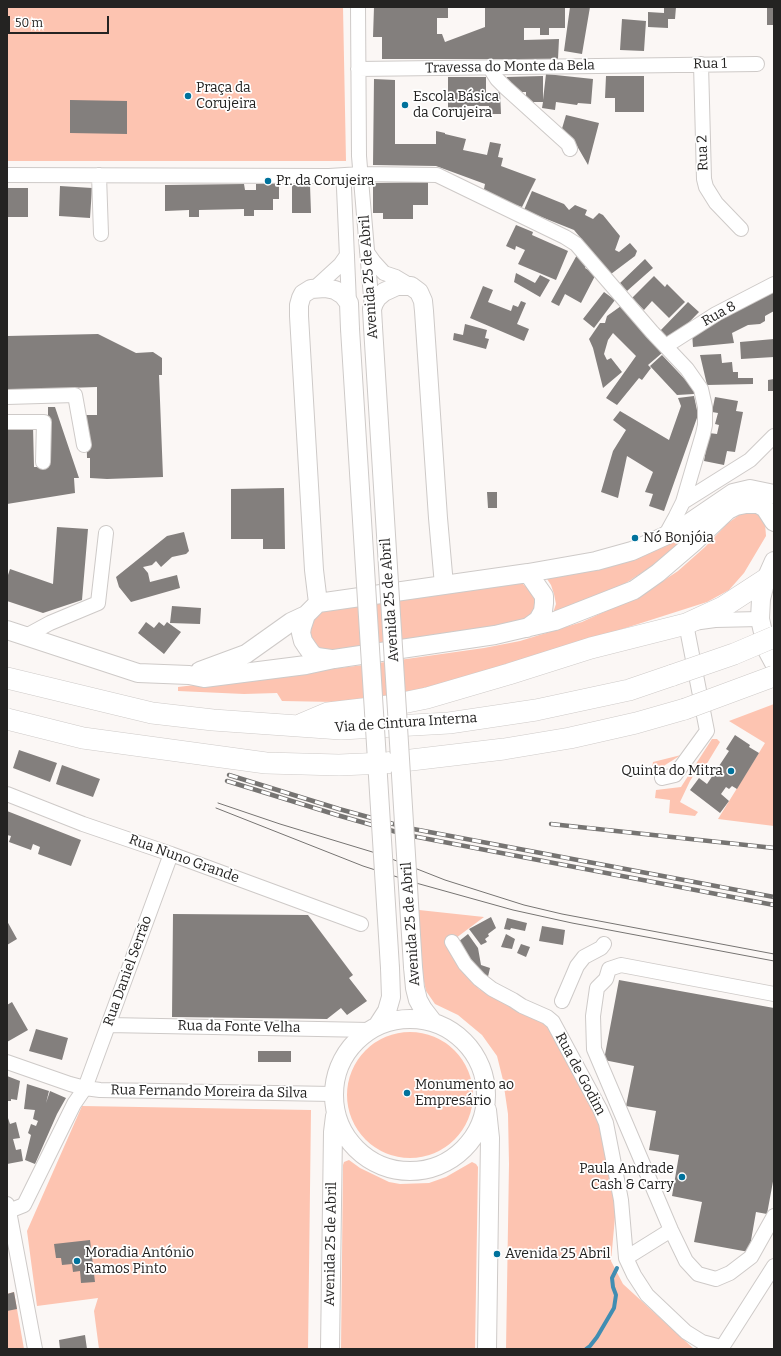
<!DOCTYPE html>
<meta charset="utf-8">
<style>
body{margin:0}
#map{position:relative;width:781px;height:1356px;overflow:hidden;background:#fbf7f5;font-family:Bitter,serif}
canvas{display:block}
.frame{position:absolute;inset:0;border:8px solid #242322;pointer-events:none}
.scale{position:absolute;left:8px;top:16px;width:101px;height:18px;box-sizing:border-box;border:2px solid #242322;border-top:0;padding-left:5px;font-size:12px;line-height:14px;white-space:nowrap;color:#242322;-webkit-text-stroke:3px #fff;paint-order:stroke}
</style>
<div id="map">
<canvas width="781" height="1356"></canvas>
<div class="frame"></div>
<div class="scale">50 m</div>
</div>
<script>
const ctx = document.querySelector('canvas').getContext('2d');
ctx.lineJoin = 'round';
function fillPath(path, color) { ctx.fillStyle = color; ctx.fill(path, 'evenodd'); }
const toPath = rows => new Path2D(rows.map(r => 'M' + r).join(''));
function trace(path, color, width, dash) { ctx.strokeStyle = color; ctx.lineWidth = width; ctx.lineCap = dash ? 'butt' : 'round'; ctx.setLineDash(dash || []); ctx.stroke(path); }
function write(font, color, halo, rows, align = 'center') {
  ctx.font = font + ' Bitter,serif'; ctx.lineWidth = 3.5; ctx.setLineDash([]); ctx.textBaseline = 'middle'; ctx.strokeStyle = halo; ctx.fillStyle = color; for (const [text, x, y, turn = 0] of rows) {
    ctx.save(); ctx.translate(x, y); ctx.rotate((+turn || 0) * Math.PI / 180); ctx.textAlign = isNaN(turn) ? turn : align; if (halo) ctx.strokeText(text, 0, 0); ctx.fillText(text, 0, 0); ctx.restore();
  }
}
const green = toPath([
 [7,7,343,7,346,161,7,161],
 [752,511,759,513,765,523,766,536,744,573,729,590,707,602,563,648,405,695,336,702,282,701,277,693,244,694,178,691,178,687,364,665,484,648,520,641,582,622,643,594,678,571,705,547,728,523,742,513],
 [713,512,677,549,649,568,606,596,552,616,556,604,554,594,551,585,545,576],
 [512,583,523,584,531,591,536,601,534,610,530,618,520,623,329,651,321,649,310,640,309,621,314,616,327,608],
 [774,704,774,826,718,819,765,743,729,721],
 [712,739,717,739,720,742,703,770,699,767,690,781,680,802,698,812,695,816,669,813,670,800,655,798,656,790,681,787],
 [681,755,651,774,653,762],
 [419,910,484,917,452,941,461,964,479,989,548,1024,602,1127,616,1206,611,1261,623,1284,694,1349,506,1349,509,1164,508,1114,503,1080,497,1056,482,1035,458,1015,435,1004,426,991,421,968],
 '347 1095a63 63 0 1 1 126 0a63 63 0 1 1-126 0Z',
 [82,1106,311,1110,308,1349,99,1349,94,1311,98,1298,37,1306,27,1231],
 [349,1160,360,1168,389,1182,400,1184,429,1183,446,1177,472,1162,476,1164,478,1167,475,1349,341,1349,343,1165,344,1162],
 [14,1292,17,1309,24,1349,7,1349,7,1294]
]);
const stream = toPath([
 [586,1349,590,1346,597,1337,614,1308,616,1295,613,1287,612,1278,617,1268]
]);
const building = toPath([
 [374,7,448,7,448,18,437,18,437,34,442,34,445,42,485,27,485,8,565,8,565,28,549,28,549,35,540,35,540,28,524,28,524,40,559,39,558,59,382,59,382,37,373,37],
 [570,7,590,7,582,54,564,51],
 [664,7,676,7,675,19,668,19,668,28,648,27,648,12,664,13],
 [767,7,774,7,774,25,767,25],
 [622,19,646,21,644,51,620,50],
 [546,74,593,79,591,104,578,103,577,105,556,102,555,110,542,108,543,102,534,102,534,107,526,107,526,92,507,92,507,77,543,76,543,100],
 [606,76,644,76,644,112,615,112,615,98,605,98],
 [448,77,486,77,486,92,500,92,501,114,489,114,489,106,462,106,462,112,448,112],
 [374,79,395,80,395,144,436,144,436,131,445,133,445,134,466,139,463,150,487,155,490,142,501,144,498,157,503,158,501,166,536,179,522,207,483,194,485,184,436,166,373,165],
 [70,100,127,101,127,134,70,133],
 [566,115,599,123,588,165,577,146,561,132],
 [428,182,428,205,413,205,413,219,383,219,383,213,373,213,373,183],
 [279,183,279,199,273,199,273,210,254,210,254,216,244,216,244,209,199,210,199,217,189,217,189,210,165,211,165,185,244,184,245,190,256,190,256,184],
 [292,185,310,185,311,213,292,213],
 [60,186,92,188,90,218,59,216],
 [7,188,28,188,28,217,7,217],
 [532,191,564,204,569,210,575,205,587,210,585,215,593,219,599,213,603,215,620,236,615,250,619,252,630,243,637,251,635,256,611,274,574,230,524,210],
 [516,225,533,232,532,235,568,251,556,280,518,264,525,250,516,246,515,250,506,246],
 [578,253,587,264,585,268,596,274,581,303,565,294,559,306,551,302],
 [645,259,653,268,627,291,620,283],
 [516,273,535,283,540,275,550,280,540,297,514,282],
 [654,276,665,287,667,284,685,302,669,318,652,301,644,310,632,298],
 [483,286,493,290,488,302,511,311,513,305,518,307,521,301,526,303,517,324,529,329,524,341,470,318],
 [774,291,774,311,765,316,765,321,760,324,748,325,732,333,734,343,693,347,692,332],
 [604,292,615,300,594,328,583,319],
 [688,302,699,312,671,341,660,331],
 [621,306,662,353,648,365,651,368,642,380,639,378,617,405,606,398,636,356,613,333,608,340,604,354,607,360,611,358,622,372,603,388,593,348,589,339,600,323,605,323,607,316],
 [465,324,487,330,485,338,489,339,486,349,453,340,454,333,463,335],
 [98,334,136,353,153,352,162,358,162,375,159,375,163,477,107,479,90,478,90,458,87,458,86,415,97,415,97,387,7,390,7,336],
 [774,339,774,357,741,359,740,342],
 [721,354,722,363,732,362,733,372,738,372,738,378,753,378,753,384,707,385,700,355],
 [662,355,694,389,694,394,677,395,650,366],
 [774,379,774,391,768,391,768,380],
 [694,396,698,415,664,511,649,506,653,494,645,492,653,472,627,456,618,498,601,492,613,451,626,430,613,420,620,411,669,440,681,406,678,398],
 [715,397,738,401,736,411,743,412,735,452,727,451,724,465,704,461,709,433,717,434,719,425,715,424,718,413,712,412],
 [48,407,55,407,79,478,74,478,75,493,7,504,7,426,33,426,34,467,48,467],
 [284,488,285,549,263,549,263,539,231,539,231,489],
 [487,492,497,492,497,508,488,508],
 [57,527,88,529,82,600,43,613,7,601,7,578,10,569,53,584],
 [184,532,189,551,186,554,172,557,161,567,156,561,152,565,143,567,148,573,150,582,177,575,180,588,131,602,119,587,116,577,167,536],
 [172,606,201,608,200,624,170,623],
 [146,622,154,628,159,622,164,626,167,622,181,632,164,654,138,633],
 [735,735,750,745,749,747,759,753,737,789,732,786,729,789,726,787,721,794,729,801,720,813,690,790,699,778,707,784,729,751,726,749],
 [19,750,57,763,50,782,13,768],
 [62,765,100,779,93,797,56,784],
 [7,811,81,840,71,866,38,854,40,847,33,844,31,850,9,842,11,836,7,835],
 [173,914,308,915,353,975,349,978,367,1001,347,1015,341,1008,327,1019,172,1017],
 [491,917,496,928,488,934,489,936,485,939,487,942,481,945,469,929],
 [507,918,527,923,525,931,511,928,510,930,504,929],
 [7,921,17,939,7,945],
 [542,926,565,930,563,945,539,941],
 [468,934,478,948,481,965,490,968,487,981,481,978,458,942],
 [506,934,515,939,512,949,501,947],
 [521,944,530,947,526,957,517,953],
 [619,980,774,1008,774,1176,767,1214,756,1212,749,1252,694,1242,702,1202,672,1196,679,1155,649,1150,656,1111,626,1106,634,1066,604,1060],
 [12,1002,28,1030,7,1042,7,1005],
 [36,1029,68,1038,62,1060,29,1051],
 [258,1051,291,1051,291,1062,258,1062],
 [7,1076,20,1081,17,1100,11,1099,11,1101,7,1101],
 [27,1084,49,1091,46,1103,50,1091,66,1098,57,1114,35,1164,25,1160,31,1135,28,1133,31,1124,36,1126,38,1121,33,1119,35,1110,24,1109],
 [7,1115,10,1124,16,1122,20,1138,13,1139,16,1150,21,1149,23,1161,7,1164],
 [90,1240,95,1282,81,1283,80,1271,73,1272,72,1264,62,1265,61,1258,56,1258,54,1244],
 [14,1292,17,1309,7,1311,7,1294],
 [85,1335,87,1349,60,1349,59,1340]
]);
const minor = toPath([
 [358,7,359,156,372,309],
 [701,64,704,179,706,187,716,203,741,229],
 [490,68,497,79,506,88,568,144,570,149],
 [358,69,757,64],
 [7,175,329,176,361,174,437,175,565,237,576,244,652,332,687,369,701,389,705,407,705,425,703,434,683,502,676,516,665,536],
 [99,175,101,234],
 [342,176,344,188,349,303],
 [367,252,374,262,384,273,396,277,411,286],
 [316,287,340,265,347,255],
 [666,346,716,314,774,284],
 [7,397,75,395,84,445],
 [7,422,44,422,43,462],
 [683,502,750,460,774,436],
 [26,636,50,623,98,603,106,533],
 [662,778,675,775,707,731,686,624,715,620,760,619],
 [7,794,83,824,171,854,361,924],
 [452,942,465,964,479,979,492,989,513,1000,522,1006,547,1017,553,1022,600,1109,606,1123,621,1200,626,1258,634,1275,647,1295,686,1332,702,1342,721,1347,723,1349],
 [774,994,621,965,609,969,606,979,597,988,593,1016,594,1049,671,1230,686,1261,698,1274,716,1279,730,1273,751,1257,774,1216],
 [562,1001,577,966,584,957,601,948,604,944],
 [108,1025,370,1030],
 [7,1062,70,1084,85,1088,100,1090,333,1094],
 [7,1204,9,1211,35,1349],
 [9,1211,24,1205,74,1104,85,1088,171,854],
 [626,1258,671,1230],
 [721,1349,774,1266]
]);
const major = toPath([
 [373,327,372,309,374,303,377,298,384,292,397,286,411,286,419,292,423,301,424,311,438,518,444,585],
 [774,561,766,579,761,599,760,619,767,650,774,663],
 [318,603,314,570,299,316,299,305,301,298,303,294,311,289,325,288,335,290,343,295,349,303,350,329],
 [306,615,302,627,301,633,303,641,307,647,312,654,317,657,331,659],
 [527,628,538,620,543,611,544,603,544,596,528,573],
 [7,630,138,673,189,675,204,678,306,665,334,659,495,635,555,621,634,590,658,573,693,543,728,510,736,506,746,504,758,504,765,508,774,522],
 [200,671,246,654,291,622,306,615,318,603,528,573,596,561,632,551,665,536,686,525,733,493,750,489,774,494],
 [413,967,415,988,418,1000,423,1009,433,1022],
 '334 1095a76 76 0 1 1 152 0a76 76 0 1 1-152 0Z',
 [378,1025,387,1011,391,997,390,968],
 [330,1349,333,1132,335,1116],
 [487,1349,490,1138,487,1110]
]);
const highway = toPath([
 [7,678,152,713,213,720,341,729,449,723,536,710,629,690,673,675],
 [302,724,328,713,388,706,427,698,509,674,591,648,686,624,723,607,766,579],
 [386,763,504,749,570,738,636,723,685,709]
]);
const tram = toPath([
 [218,803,280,824,379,854,445,880,524,905,562,914,774,954],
 [216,808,363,866,416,883,513,910,572,923,774,961]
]);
const rail = toPath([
 [229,775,339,809,408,828,774,897],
 [227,781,337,815,407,835,774,905],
 [551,824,774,848]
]);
const majorBridge = toPath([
 [373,327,413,967],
 [350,329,390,968]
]);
const highwayBridge = toPath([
 [673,675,734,654,774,637],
 [685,709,774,676],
 [7,719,83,738,266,763,339,765,386,763]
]);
const markers = [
 [188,96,4,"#00729c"],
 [405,105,4,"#00729c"],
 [268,181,4,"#00729c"],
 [635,538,4,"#00729c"],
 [731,771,4,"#00729c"],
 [407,1093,4,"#00729c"],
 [682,1177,4,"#00729c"],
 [497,1254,4,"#00729c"],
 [77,1261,4,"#00729c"]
];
const streetNames = [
 ["Rua 1",710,64,-1],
 ["Travessa do Monte da Bela",510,67,-1],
 ["Rua 2",703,153,-92],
 ["Avenida 25 de Abril",369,277,-94],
 ["Rua 8",719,314,-29],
 ["Avenida 25 de Abril",390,600,-94],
 ["Via de Cintura Interna",406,723,-4],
 ["Rua Nuno Grande",184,859,20],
 ["Avenida 25 de Abril",411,924,-94],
 ["Rua Daniel Serrão",128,971,-70],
 ["Rua da Fonte Velha",239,1027,1],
 ["Rua de Godim",580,1074,62],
 ["Rua Fernando Moreira da Silva",209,1092,1],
 ["Avenida 25 de Abril",331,1244,-89]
];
const poiNames = [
 ["Praça da",196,88],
 ["Corujeira",196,104],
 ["Escola Básica",413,97],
 ["da Corujeira",413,113],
 ["Pr. da Corujeira",276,181],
 ["Nó Bonjóia",643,538],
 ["Quinta do Mitra",723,771,"right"],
 ["Monumento ao",415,1085],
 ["Empresário",415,1101],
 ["Paula Andrade",674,1169,"right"],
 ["Cash & Carry",674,1185,"right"],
 ["Moradia António",85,1253],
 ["Ramos Pinto",85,1269],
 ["Avenida 25 Abril",505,1254]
];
fillPath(green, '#fdc4b1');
trace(stream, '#418db2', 4);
fillPath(building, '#837f7d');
trace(minor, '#cecac8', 16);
trace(major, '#cecac8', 20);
trace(highway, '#cecac8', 22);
trace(minor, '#fff', 14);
trace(major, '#fff', 18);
trace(highway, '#fff', 21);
trace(tram, '#767472', 1);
trace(rail, '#767472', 4.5);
trace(rail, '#fff', 3, [9]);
trace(majorBridge, '#cecac8', 20, []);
trace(highwayBridge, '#cecac8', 22, []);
trace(majorBridge, '#fff', 18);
trace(highwayBridge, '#fff', 21);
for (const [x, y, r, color] of markers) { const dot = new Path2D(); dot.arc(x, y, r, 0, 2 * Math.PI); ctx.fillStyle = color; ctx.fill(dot); trace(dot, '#fff', 1.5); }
write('14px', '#242322', '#fff', streetNames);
write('14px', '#242322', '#fff', poiNames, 'left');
</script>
